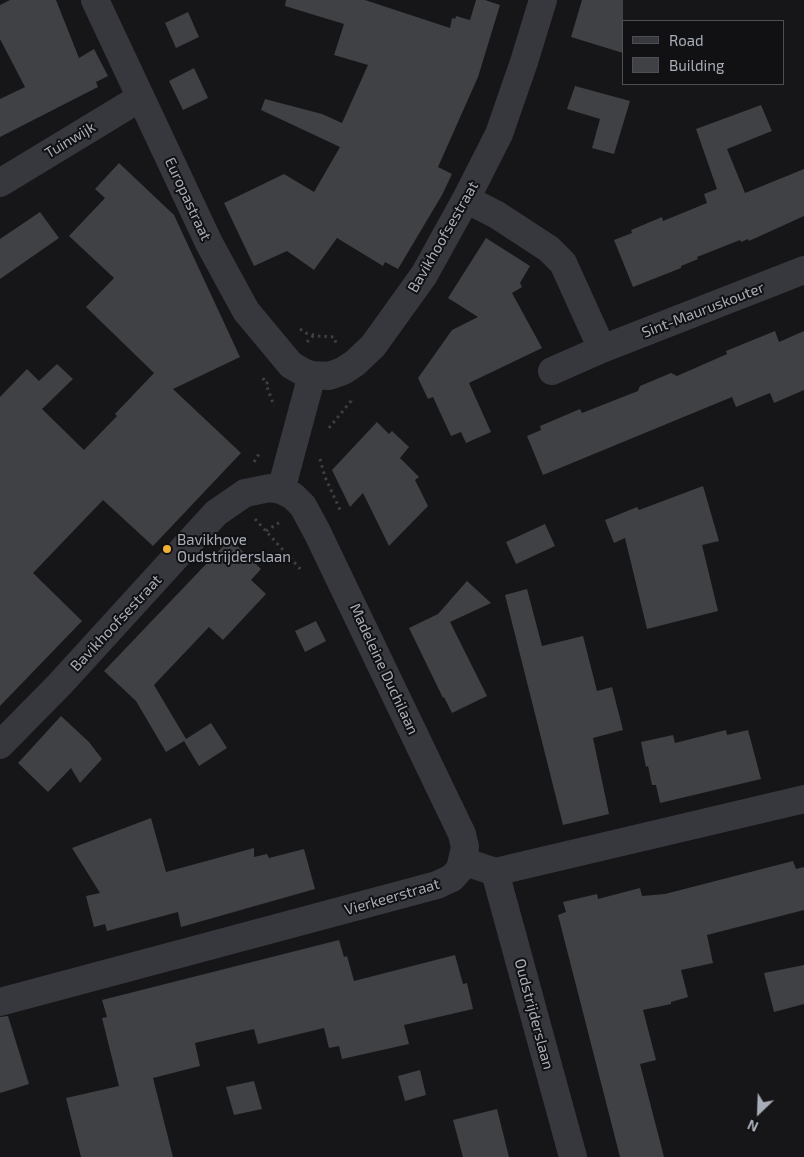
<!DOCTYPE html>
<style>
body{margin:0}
#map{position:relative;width:804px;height:1157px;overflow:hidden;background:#161618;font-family:"Exo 2",sans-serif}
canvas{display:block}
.legend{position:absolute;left:622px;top:20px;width:162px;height:65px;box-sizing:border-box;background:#111113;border:1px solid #4d4f55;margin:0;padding:6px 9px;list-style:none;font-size:15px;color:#a8adb8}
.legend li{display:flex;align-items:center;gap:10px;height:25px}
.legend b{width:25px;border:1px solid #4d4f55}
.north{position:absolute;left:734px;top:1087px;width:50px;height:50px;-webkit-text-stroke:4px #111113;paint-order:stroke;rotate:204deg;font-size:14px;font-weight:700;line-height:20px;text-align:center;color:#a8adb8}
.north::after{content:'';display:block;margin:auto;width:18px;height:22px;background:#a8adb8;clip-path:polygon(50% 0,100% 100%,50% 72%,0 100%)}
</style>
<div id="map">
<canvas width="804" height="1157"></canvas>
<ul class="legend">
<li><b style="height:6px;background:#37383d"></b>Road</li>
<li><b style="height:14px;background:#404145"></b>Building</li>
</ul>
<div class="north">N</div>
</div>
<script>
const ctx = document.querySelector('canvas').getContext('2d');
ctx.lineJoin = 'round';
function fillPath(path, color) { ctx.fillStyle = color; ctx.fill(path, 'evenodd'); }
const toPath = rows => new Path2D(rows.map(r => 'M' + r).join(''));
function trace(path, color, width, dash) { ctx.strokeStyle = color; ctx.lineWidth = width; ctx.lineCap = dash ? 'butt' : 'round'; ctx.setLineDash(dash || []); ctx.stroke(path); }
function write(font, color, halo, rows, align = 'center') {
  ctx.font = font + ' "Exo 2",sans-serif'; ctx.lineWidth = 4; ctx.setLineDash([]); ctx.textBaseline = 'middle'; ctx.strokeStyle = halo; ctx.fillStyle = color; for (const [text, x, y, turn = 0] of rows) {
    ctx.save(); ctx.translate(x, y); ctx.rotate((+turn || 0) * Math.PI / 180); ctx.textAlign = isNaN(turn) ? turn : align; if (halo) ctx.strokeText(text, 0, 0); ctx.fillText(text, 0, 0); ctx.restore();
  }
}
const building = toPath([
 [10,0,56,0,79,58,94,49,108,76,96,82,98,87,0,137,0,99,25,87,0,39,0,5],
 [286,0,365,0,450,28,452,18,455,19,456,16,470,20,476,0,485,0,500,5,478,77,438,167,452,174,442,195,398,269,385,262,383,266,337,238,314,270,287,251,254,266,224,203,284,174,314,192,340,147,261,110,265,99,322,114,342,123,368,65,334,55,344,24,285,6],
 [582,0,623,0,623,53,571,37],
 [188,12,199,37,176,48,165,23],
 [194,68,208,98,183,110,169,81],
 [575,86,630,101,614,154,592,148,600,119,567,109],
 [761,105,772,131,727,149,745,193,804,169,804,216,749,241,748,239,741,242,740,240,697,257,698,259,681,266,681,268,633,287,614,240,632,233,631,230,662,217,663,221,707,203,704,194,717,189,696,129],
 [119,163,174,215,240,357,173,389,241,453,153,546,103,500,33,573,82,621,0,706,0,397,27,369,39,381,57,364,73,379,42,409,84,450,119,414,117,416,115,414,154,373,86,307,114,278,69,236,105,198,95,189],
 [40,212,59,238,0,279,0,239],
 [486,238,530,266,520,283,522,287,512,293,542,348,469,383,491,432,466,443,461,432,451,436,433,397,428,399,418,378,452,330,478,317,448,298],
 [775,331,779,342,804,331,804,390,774,403,770,393,736,407,732,397,543,475,527,436,541,430,540,426,580,409,582,413,638,391,640,386,671,373,677,376,727,354,726,351],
 [377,422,389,434,392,431,409,447,400,458,419,477,415,480,428,506,389,546,363,493,350,507,332,470],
 [703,486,719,541,702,545,718,611,647,629,625,538,614,543,605,520,637,507,639,510],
 [545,524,555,546,516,564,506,542],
 [230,539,261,569,251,580,266,594,223,640,209,627,154,685,186,739,211,723,227,748,199,766,184,741,166,752,136,701,104,671],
 [467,581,491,603,450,622,487,696,452,713,444,697,443,698,409,628,438,614],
 [527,589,542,646,583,636,597,691,612,687,623,730,593,738,609,814,563,825,505,595],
 [316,621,326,641,305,652,295,631],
 [61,716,89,742,102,759,80,783,71,768,48,792,18,763],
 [726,730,727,735,748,730,761,779,660,803,656,785,652,785,648,766,646,767,641,742,673,735,675,743],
 [151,818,166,872,254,848,254,857,267,854,269,858,304,849,315,889,181,927,178,912,107,931,105,924,94,927,86,896,100,893,72,848],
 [793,861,796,869,804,867,804,910,707,935,713,963,681,970,688,997,671,1002,671,1004,643,1010,656,1060,640,1064,664,1157,620,1157,558,915,566,912,563,902,597,894,598,899,640,888,642,896,665,894],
 [339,940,344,957,347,956,354,981,455,955,463,984,467,983,473,1009,404,1025,409,1044,342,1059,339,1046,329,1048,324,1028,258,1044,254,1029,195,1043,200,1066,153,1078,173,1157,81,1157,66,1098,119,1086,102,1018,107,1017,102,1000],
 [804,965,804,1004,774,1012,764,973],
 [8,1016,29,1084,0,1093,0,1017],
 [420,1070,426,1095,405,1101,398,1076],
 [254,1081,262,1109,234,1115,226,1087],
 [497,1109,509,1157,463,1157,453,1120]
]);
const path = toPath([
 [300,329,306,333,318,336,334,337,336,343],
 [307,342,314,335],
 [263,378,266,384],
 [268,382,266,384,274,406],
 [329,428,351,401,350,397],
 [320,459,325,477,341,512],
 [254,462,261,451],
 [255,519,303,572],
 [266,531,280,522]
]);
const minor = toPath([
 [95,0,209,243,246,311,291,365,305,373,312,375],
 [0,183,140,98],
 [466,199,497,215,549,249,563,263,602,349],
 [552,371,602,349,804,270],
 [281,490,312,375,329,376,343,371,355,363,373,346,424,275,466,199,499,134,524,62,543,0],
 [0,745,60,684,216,513,245,493,270,488,281,490,293,496,303,506,317,532,462,834,465,847,460,869,452,878,437,885,0,1002],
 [463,861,495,872,804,799],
 [495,872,573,1157]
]);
const markers = [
 [167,549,5,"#f2b134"]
];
const streetNames = [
 ["Tuinwijk",70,140,-31],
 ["Europastraat",188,199,65],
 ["Bavikhoofsestraat",443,237,-60],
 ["Sint-Mauruskouter",703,310,-21],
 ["Bavikhoofsestraat",116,623,-47],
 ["Madeleine Duchilaan",384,669,65],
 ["Vierkeerstraat",392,897,-16],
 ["Oudstrijderslaan",534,1014,75]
];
const poiNames = [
 ["Bavikhove",177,540],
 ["Oudstrijderslaan",177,557]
];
fillPath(building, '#404145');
trace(path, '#3d3f44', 3, [2.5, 4]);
trace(minor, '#37383d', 28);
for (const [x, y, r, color] of markers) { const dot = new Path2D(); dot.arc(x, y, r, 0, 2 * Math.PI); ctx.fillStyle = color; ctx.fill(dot); trace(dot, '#111113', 2); }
write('15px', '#a8adb8', '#111113', streetNames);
write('15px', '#a8adb8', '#111113', poiNames, 'left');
</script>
